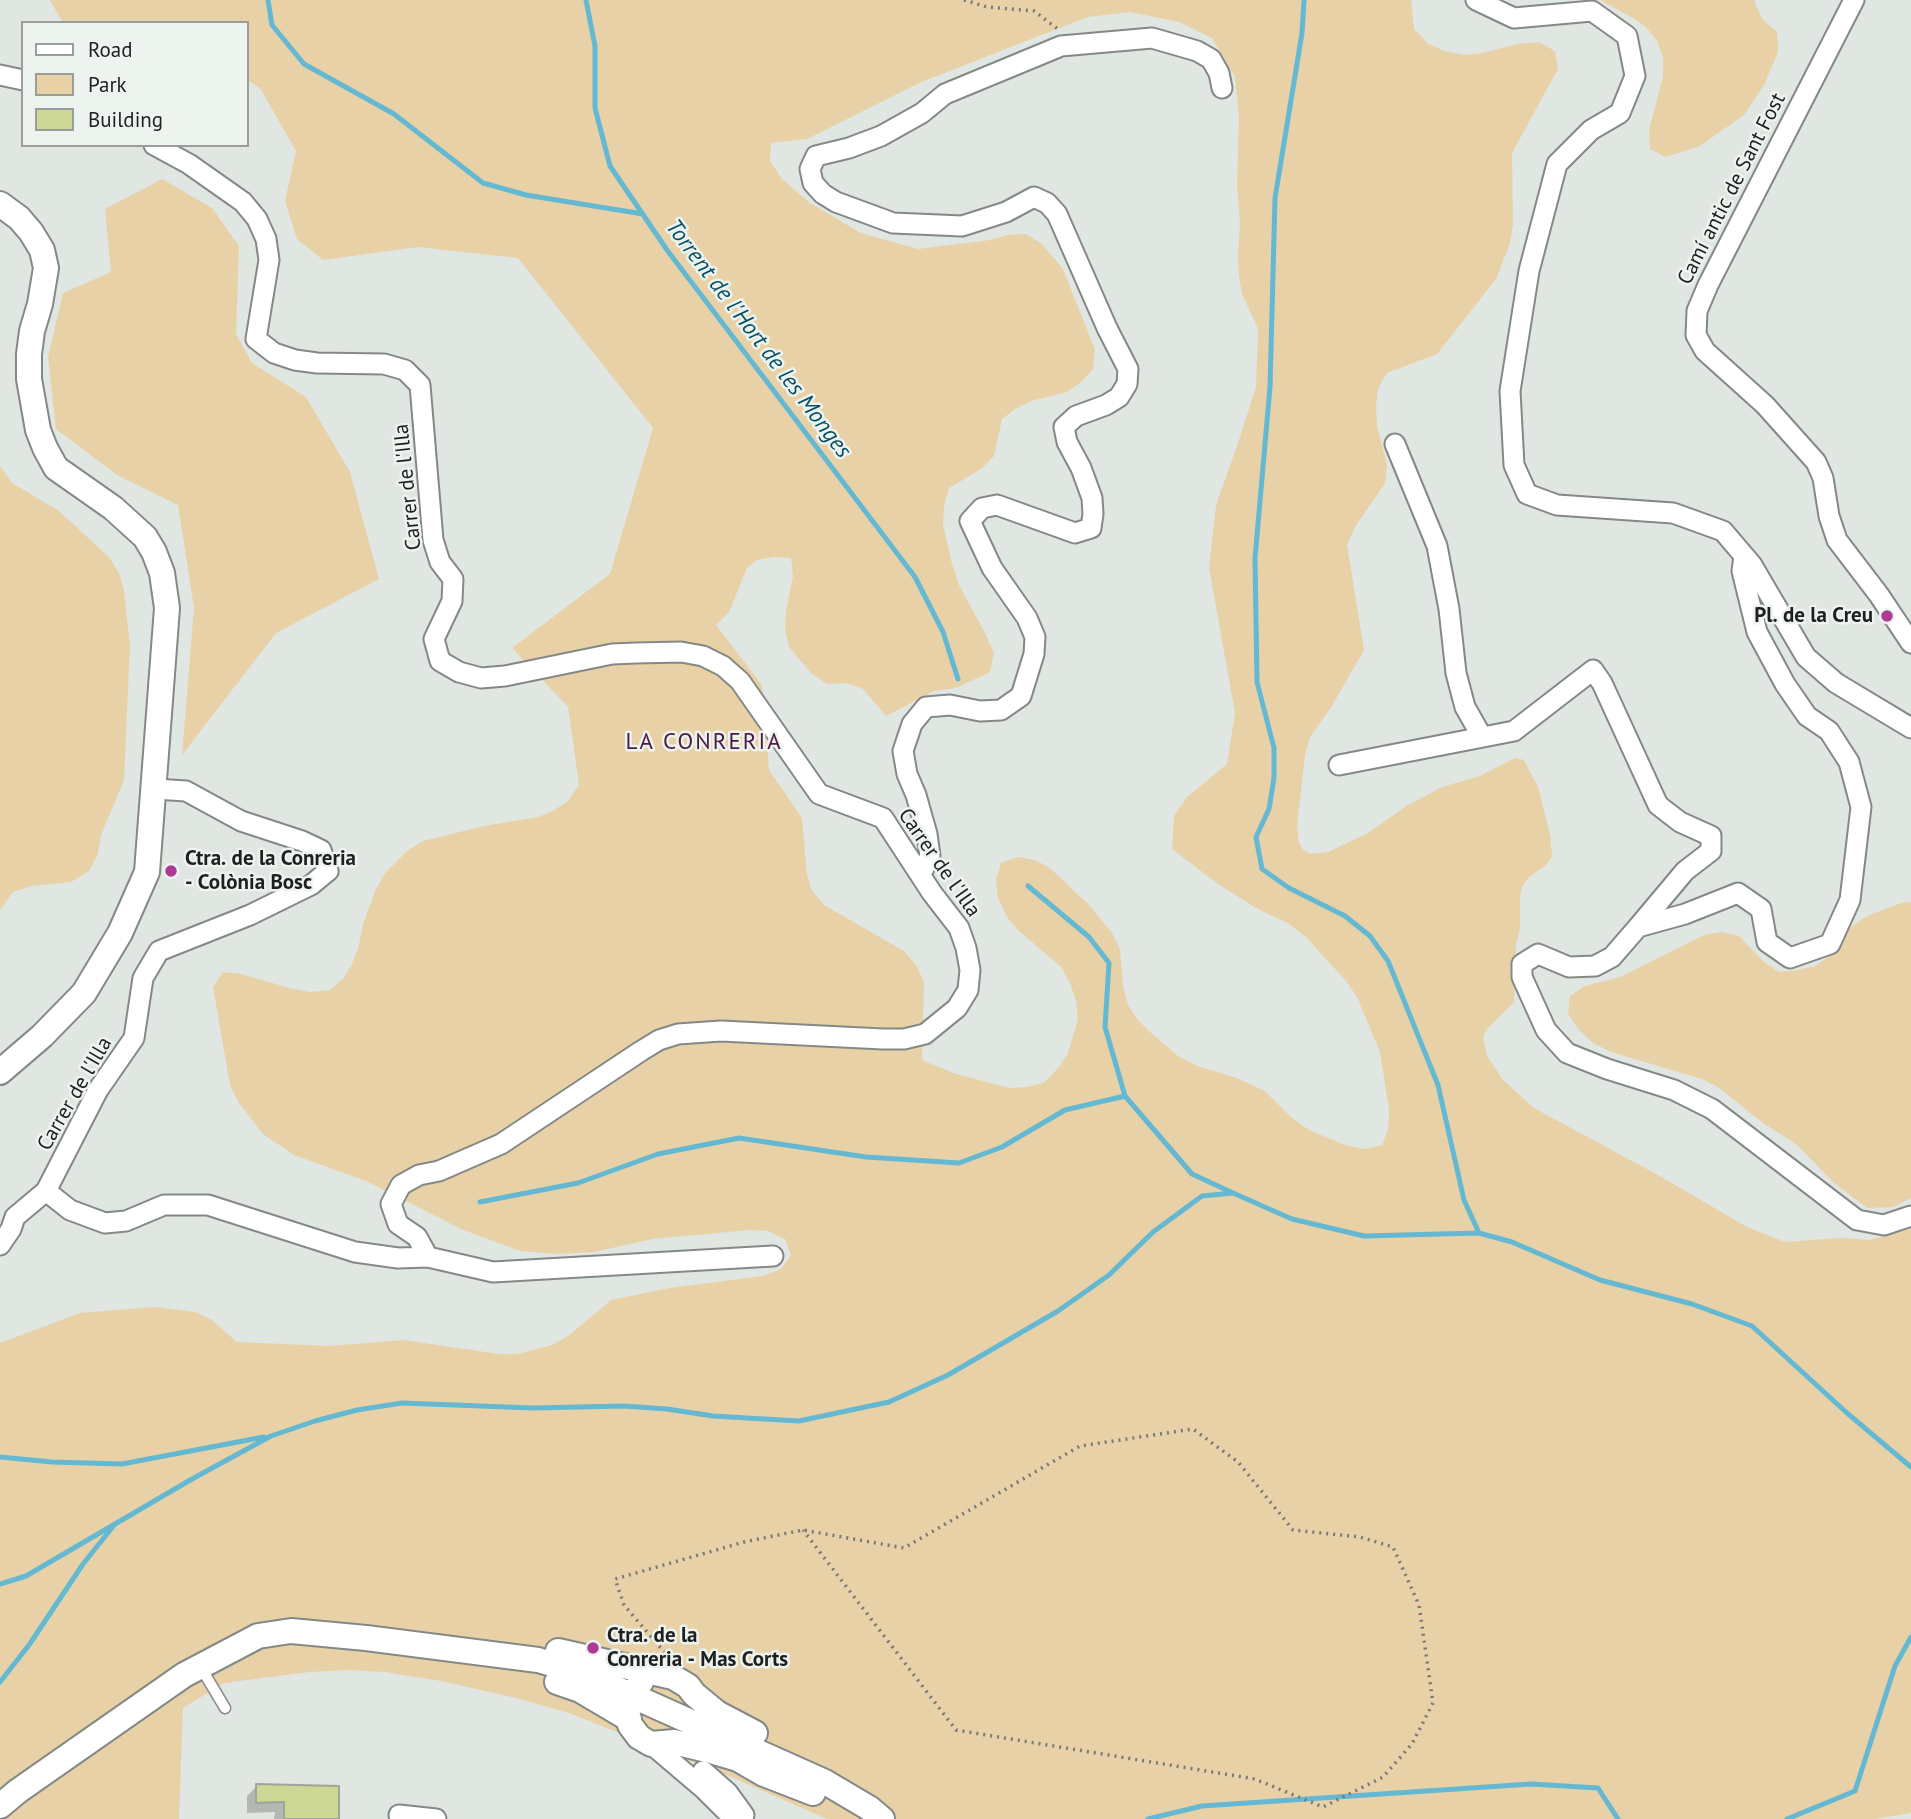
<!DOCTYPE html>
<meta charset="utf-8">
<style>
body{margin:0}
#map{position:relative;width:1911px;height:1819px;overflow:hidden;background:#e0e6e1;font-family:"PT Sans",sans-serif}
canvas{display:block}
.legend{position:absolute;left:21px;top:21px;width:228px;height:126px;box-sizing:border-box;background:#edf3ee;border:2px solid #9a9e9b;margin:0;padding:9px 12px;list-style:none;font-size:21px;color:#1e1f1e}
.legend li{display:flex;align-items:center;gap:14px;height:35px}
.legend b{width:35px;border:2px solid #9a9e9b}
</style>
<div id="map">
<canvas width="1911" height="1819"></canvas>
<ul class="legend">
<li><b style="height:9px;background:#fff"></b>Road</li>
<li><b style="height:19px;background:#e8d1a7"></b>Park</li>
<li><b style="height:19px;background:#cbd793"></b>Building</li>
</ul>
</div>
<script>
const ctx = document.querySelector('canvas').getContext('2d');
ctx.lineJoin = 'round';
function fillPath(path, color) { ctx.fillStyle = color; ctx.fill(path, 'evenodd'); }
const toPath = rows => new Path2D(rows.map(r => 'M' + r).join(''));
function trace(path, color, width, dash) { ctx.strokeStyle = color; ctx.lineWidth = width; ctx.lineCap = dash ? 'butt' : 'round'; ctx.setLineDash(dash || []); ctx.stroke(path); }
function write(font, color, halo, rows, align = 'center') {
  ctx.font = font + ' "PT Sans",sans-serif'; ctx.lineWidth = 5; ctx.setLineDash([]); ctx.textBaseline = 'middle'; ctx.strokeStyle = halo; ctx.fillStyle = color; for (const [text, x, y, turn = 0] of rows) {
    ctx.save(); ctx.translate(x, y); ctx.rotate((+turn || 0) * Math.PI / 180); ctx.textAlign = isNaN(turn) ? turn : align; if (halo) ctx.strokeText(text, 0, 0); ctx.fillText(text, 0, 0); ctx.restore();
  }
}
const green = toPath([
 [50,0,1411,0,1414,29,1427,43,1444,51,1464,55,1482,53,1518,44,1539,42,1555,51,1558,69,1512,153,1513,225,1510,243,1496,279,1437,354,1387,373,1378,388,1376,407,1377,426,1387,465,1385,483,1355,527,1347,545,1364,650,1330,709,1310,737,1305,755,1297,825,1299,843,1303,850,1311,854,1328,852,1368,833,1408,805,1442,787,1480,776,1515,758,1524,760,1538,787,1550,835,1552,856,1547,864,1528,878,1522,887,1520,896,1520,928,1516,945,1514,1002,1487,1029,1483,1038,1487,1056,1503,1080,1534,1108,1658,1175,1747,1227,1785,1242,1841,1238,1870,1240,1911,1228,1911,1813,1875,1819,827,1819,736,1779,569,1713,516,1698,441,1681,385,1672,349,1670,310,1672,224,1683,183,1708,179,1819,0,1819,0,1343,80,1313,156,1307,195,1312,212,1320,237,1342,329,1346,403,1340,499,1354,518,1354,552,1345,568,1336,611,1300,669,1288,763,1276,781,1269,791,1255,785,1239,768,1231,749,1230,652,1239,594,1252,556,1254,520,1251,461,1229,366,1181,294,1155,263,1134,239,1103,230,1085,213,987,223,972,241,974,293,989,310,992,330,990,344,978,353,962,359,945,363,924,376,889,386,872,407,851,423,841,484,826,538,817,553,811,568,801,579,785,568,707,512,648,610,574,653,428,518,258,418,247,323,260,297,239,285,201,296,151,260,88,247,80,247,23,63,23],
 [1130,12,1179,22,1212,38,1235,77,1239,114,1237,186,1240,222,1238,256,1239,276,1242,294,1258,329,1256,387,1238,443,1216,505,1209,568,1235,713,1227,764,1187,797,1174,816,1172,849,1218,884,1256,908,1289,924,1306,937,1346,981,1357,997,1380,1052,1389,1110,1388,1129,1382,1145,1365,1149,1345,1145,1309,1130,1292,1118,1265,1091,1234,1077,1197,1066,1178,1056,1150,1032,1137,1019,1128,1005,1123,986,1120,949,1112,933,1089,905,1050,868,1035,860,1018,857,1001,863,996,880,998,898,1007,917,1019,931,1061,967,1070,983,1076,1001,1078,1019,1068,1053,1059,1067,1045,1082,1028,1087,1010,1088,956,1074,922,1060,924,982,916,965,904,951,824,905,812,891,807,875,802,818,769,770,762,685,716,625,729,612,747,568,757,560,774,557,791,558,793,576,786,611,785,629,789,647,811,673,827,684,847,683,863,689,886,716,934,691,956,688,990,672,994,653,986,635,959,585,952,564,943,525,944,505,949,488,981,469,994,456,1002,419,1015,409,1031,401,1067,392,1081,382,1093,369,1095,350,1063,269,1042,244,1026,234,1008,235,990,240,918,249,861,233,810,203,782,179,770,161,771,143,807,139,919,83,1072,23,1088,17],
 [1600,0,1754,0,1762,19,1777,32,1778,52,1764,85,1744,115,1700,146,1666,157,1650,149,1649,130,1663,77,1663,57,1657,41,1645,26,1631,17],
 [162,179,212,208,239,246,236,334,252,363,306,397,350,472,379,579,276,633,182,755,194,608,178,505,117,475,56,429,48,357,63,293,111,272,105,209],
 [0,466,12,483,59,511,109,557,119,573,124,591,130,645,124,780,101,835,98,854,89,871,71,882,32,886,13,892,0,910],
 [1911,902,1911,1198,1893,1207,1867,1208,1834,1183,1796,1144,1763,1123,1718,1087,1702,1079,1611,1052,1593,1043,1580,1031,1568,1014,1570,996,1585,986,1620,977,1704,935,1722,932,1739,936,1764,962,1779,972,1798,970,1815,966,1830,956,1851,927,1867,916,1901,903]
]);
const shadow = toPath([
 [257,1786,337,1819,274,1819,275,1812,247,1813,247,1796]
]);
const stream = toPath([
 [268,0,272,25,304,64,394,114,483,183,526,195,643,214],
 [586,0,595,46,595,108,610,166,667,250,915,577,943,632,958,679],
 [1304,0,1302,33,1275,198,1270,387,1255,558,1257,682,1274,748,1274,778,1269,809,1256,837,1262,869,1289,888,1345,916,1370,936,1388,961,1438,1085,1464,1200,1479,1233],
 [1028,886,1089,937,1109,963,1105,1027,1125,1096],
 [480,1202,578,1183,658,1154,739,1138,866,1157,959,1163,1002,1147,1065,1110,1125,1096,1192,1174,1231,1192],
 [0,1457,52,1462,122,1464,264,1437],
 [0,1584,26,1576,192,1479,271,1436,315,1421,357,1410,402,1403,533,1408,623,1406,667,1409,713,1416,799,1421,889,1402,948,1375,1058,1311,1109,1275,1153,1232,1202,1196,1233,1193,1292,1219,1364,1236,1479,1233,1512,1242,1600,1280,1692,1304,1752,1326,1847,1413,1911,1467],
 [0,1682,29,1645,83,1564,115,1524],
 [1148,1819,1202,1806,1531,1784,1598,1788,1618,1819],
 [1787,1819,1855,1791,1895,1666,1911,1637]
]);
const building = toPath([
 [256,1784,339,1786,339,1819,284,1819,284,1802,256,1803,256,1784]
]);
const path = toPath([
 [964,0,987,7,1034,11,1059,30],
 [665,1653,624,1605,615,1579,744,1542,803,1530,904,1548,1080,1446,1193,1429,1238,1462,1293,1530,1360,1537,1393,1547,1419,1605,1433,1703,1412,1744,1383,1777,1323,1807,1255,1779,956,1730,803,1530]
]);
const service = toPath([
 [200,1666,225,1708]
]);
const minor = toPath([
 [1476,0,1514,18,1592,11,1627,36,1635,76,1620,113,1591,130,1557,164,1529,271,1510,391,1514,465,1527,494,1557,505,1673,513,1723,531,1752,565,1806,657,1836,683,1911,728],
 [1854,0,1708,285,1697,311,1696,335,1705,351,1765,405,1816,462,1823,478,1829,516,1837,540,1879,595,1911,643],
 [0,75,23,80],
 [154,145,189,164,243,202,257,219,266,239,269,260,256,339,274,353,295,360,317,363,384,364,405,370,420,385,433,540,440,562,453,579,452,601,434,639,440,661,459,672,481,678,505,676,612,654,636,653,681,652,703,656,723,666,740,681,819,794,883,818,932,893,959,928,966,948,970,970,968,990,957,1008,925,1034,904,1039,883,1039,721,1031,678,1034,659,1040,641,1051,501,1144,439,1171,419,1175,401,1185,391,1204,398,1224,417,1237,428,1257],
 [1395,444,1437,546,1449,609,1456,673,1465,707,1482,737],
 [1744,556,1742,571,1757,632,1785,684,1807,716,1829,731,1849,762,1861,807,1850,900,1830,944,1790,958,1767,942,1761,909,1738,893,1685,914,1638,927,1612,957,1595,966,1569,967,1538,954,1522,964,1522,977,1546,1030,1567,1053,1607,1069,1674,1090,1712,1109,1857,1220,1884,1225,1911,1216],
 [1339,765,1514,731,1593,670,1602,683,1658,805,1680,822,1711,836,1711,851,1685,871,1638,927],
 [921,874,930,856,927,834,916,795,907,774,903,751,912,724,926,707,950,705,980,711,1001,710,1021,696,1034,654,1035,637,1027,618,992,568,970,521,982,508,997,505,1075,533,1091,528,1093,514,1092,498,1081,468,1067,442,1064,427,1076,416,1106,405,1119,397,1127,384,1128,369,1107,328,1057,214,1047,203,1034,197,1006,212,962,226,893,223,836,202,823,194,813,183,810,169,816,156,849,148,881,136,922,113,945,94,1061,46,1152,38,1197,51,1211,59,1219,73,1222,88],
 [46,1191,70,1210,105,1223,126,1221,164,1205,208,1205,355,1252,398,1258,428,1257,493,1272,773,1256],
 [0,1245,11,1229,15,1217,46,1191,98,1090,134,1038,143,978,159,951,250,915,311,885,328,871,321,850,302,841,241,821,186,791,155,789],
 [651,1744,704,1789,734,1819],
 [703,1771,728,1793,744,1815],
 [399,1815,436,1819]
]);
const tertiary = toPath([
 [0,204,19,218,31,232,42,250,46,268,40,304,32,331,29,354,29,379,38,430,45,448,56,468,113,508,145,537,154,552,162,573,167,608,147,872,120,933,84,993,42,1036,0,1072],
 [558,1651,673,1677,688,1686,694,1694,717,1713,755,1733],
 [557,1682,580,1690,629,1719],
 [641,1682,631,1695,627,1710,630,1725,639,1737,651,1744,674,1742,711,1751,738,1759,764,1774,813,1793],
 [0,1806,18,1791,184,1675,258,1636,291,1631,366,1638,538,1660,577,1671,825,1782,869,1808,882,1819]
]);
const markers = [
 [1887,616,7,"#ad3a94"],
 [171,871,7,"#ad3a94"],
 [593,1648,7,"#ad3a94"]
];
const streetNames = [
 ["Camí antic de Sant Fost",1732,189,-63],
 ["Carrer de l'Illa",408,487,-96],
 ["Carrer de l'Illa",939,863,55],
 ["Carrer de l'Illa",75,1094,-60]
];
const poiNames = [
 ["Pl. de la Creu",1873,616,"right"],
 ["Ctra. de la Conreria",185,859],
 ["- Colònia Bosc",185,883],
 ["Ctra. de la",607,1636],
 ["Conreria - Mas Corts",607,1660]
];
const waterNames = [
 ["Torrent de l'Hort de les Monges",758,339,53]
];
const neighbourhoodNames = [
 ["LA CONRERIA",704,742]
];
fillPath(green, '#e8d1a7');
fillPath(shadow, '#0003');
trace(stream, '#64b8d2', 5);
fillPath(building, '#cbd793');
trace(building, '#a1a39d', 2);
trace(service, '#848985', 13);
trace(minor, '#848985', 23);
trace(tertiary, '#848985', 28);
trace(path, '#767976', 3.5, [2, 5]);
trace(service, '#fff', 10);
trace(minor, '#fff', 19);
trace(tertiary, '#fff', 24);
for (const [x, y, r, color] of markers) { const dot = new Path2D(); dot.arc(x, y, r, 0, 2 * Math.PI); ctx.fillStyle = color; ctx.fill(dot); trace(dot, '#edf3ee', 2.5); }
write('21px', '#1e1f1e', '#edf3ee', streetNames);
write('bold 21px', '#1e1f1e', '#edf3ee', poiNames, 'left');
write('italic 23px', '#035062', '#edf3ee', waterNames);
ctx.letterSpacing = '2px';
write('23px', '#4f1843', '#edf3ee', neighbourhoodNames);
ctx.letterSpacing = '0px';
</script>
